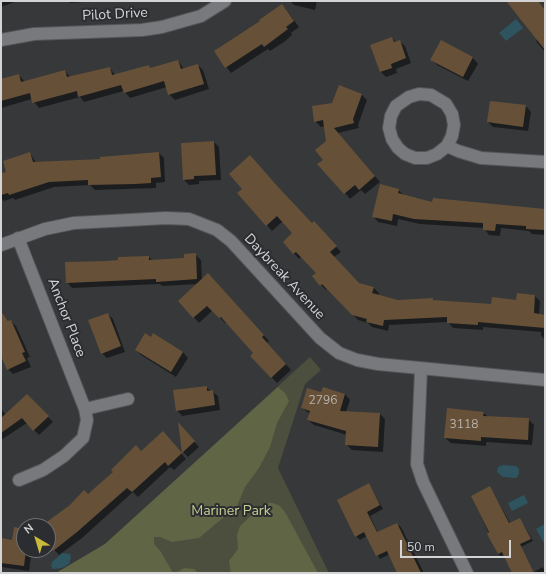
<!DOCTYPE html>
<style>
body{margin:0}
#map{position:relative;width:546px;height:574px;overflow:hidden;background:#36383a;font-family:"Nunito Sans",sans-serif}
canvas{display:block}
.frame{position:absolute;inset:0;border:2px solid #d3d4d5;pointer-events:none}
.north{position:absolute;left:16px;top:518px;width:40px;height:40px;box-sizing:border-box;background:#2c2d30;border:1px solid #6f7072;border-radius:50%;rotate:322deg;font-size:11px;font-weight:700;line-height:16px;text-align:center;color:#d3d4d5}
.north::after{content:'';display:block;margin:auto;width:14px;height:18px;background:#c9ba3a;clip-path:polygon(50% 0,100% 100%,50% 72%,0 100%)}
.scale{position:absolute;left:400px;top:540px;width:111px;height:18px;box-sizing:border-box;border:2px solid #d3d4d5;border-top:0;padding-left:5px;font-size:12px;line-height:14px;white-space:nowrap;color:#d3d4d5;-webkit-text-stroke:3px #2c2d30;paint-order:stroke}
</style>
<div id="map">
<canvas width="546" height="574"></canvas>
<div class="frame"></div>
<div class="north">N</div>
<div class="scale">50 m</div>
</div>
<script>
const ctx = document.querySelector('canvas').getContext('2d');
ctx.lineJoin = 'round';
function fillPath(path, color) { ctx.fillStyle = color; ctx.fill(path, 'evenodd'); }
const toPath = rows => new Path2D(rows.map(r => 'M' + r).join(''));
function trace(path, color, width, dash) { ctx.strokeStyle = color; ctx.lineWidth = width; ctx.lineCap = dash ? 'butt' : 'round'; ctx.setLineDash(dash || []); ctx.stroke(path); }
function write(font, color, halo, rows, align = 'center') {
  ctx.font = font + ' "Nunito Sans",sans-serif'; ctx.lineWidth = 4; ctx.setLineDash([]); ctx.textBaseline = 'middle'; ctx.strokeStyle = halo; ctx.fillStyle = color; for (const [text, x, y, turn = 0] of rows) {
    ctx.save(); ctx.translate(x, y); ctx.rotate((+turn || 0) * Math.PI / 180); ctx.textAlign = isNaN(turn) ? turn : align; if (halo) ctx.strokeText(text, 0, 0); ctx.fillText(text, 0, 0); ctx.restore();
  }
}
const green = toPath([
 [310,357,321,370,305,384,278,468,329,573,56,573,105,544]
]);
const forest = toPath([
 [278,387,285,393,289,401,277,423,270,447,259,468,245,487,237,506,199,538,172,542,160,537,154,537,154,544,161,552,173,573,56,573,105,544],
 [267,503,273,503,280,506,285,512,318,573,231,573,229,561,238,549,237,535,240,526,260,507],
 [184,568,194,569,198,573,176,573]
]);
const water = toPath([
 [516,19,523,28,506,41,499,33],
 [503,465,516,466,519,469,519,474,516,478,503,477,497,472,498,467],
 [524,495,528,503,512,511,508,503],
 [545,524,545,545,536,529],
 [62,553,70,554,71,557,69,564,62,568,53,569,51,566,52,562]
]);
const shadow = toPath([
 [1,1,15,1,15,2,1,7],
 [68,1,100,1,70,3],
 [290,1,317,1,315,10,294,5],
 [506,1,536,1,545,11,545,52,536,41,538,39],
 [284,7,299,27,291,33,292,35,284,42,270,51,268,49,231,73,215,52],
 [392,38,396,42,399,41,405,46,411,63,396,69,397,73,386,77,381,72,371,46],
 [441,42,473,58,478,64,468,81,437,65,432,60],
 [178,61,184,69,198,65,203,70,209,89,175,100,169,94,167,87,130,98,124,91,84,102,80,97,39,108,32,99,1,108,1,80,19,75,25,82,65,71,71,78,110,68,115,75,148,66,151,69],
 [339,87,362,95,367,100,358,125,359,128,338,133,380,182,365,194,361,190,350,199,345,193,324,160,327,141,325,126,321,127,315,121,333,104],
 [526,106,531,112,528,131,493,127,488,122],
 [214,142,219,147,221,180,199,181,199,184,189,185,184,180],
 [30,153,36,163,101,159,159,153,164,158,165,182,156,183,156,188,95,190,90,185,54,187,15,200,13,198,4,201,1,198,1,174,7,172],
 [244,189,284,194,312,224,319,227,341,252,334,257,359,284,374,288,379,293,378,296,398,301,433,299,435,301,492,305,517,301,518,294,535,296,540,301,539,315,545,316,545,340,541,335,541,332,483,327,483,330,453,328,448,322,389,325,388,331,372,327,368,323,358,320,328,288,326,290,321,285,317,273,302,256,299,259,284,242,294,233,283,221,272,231,239,193],
 [398,190,404,195,433,203,545,210,545,235,532,234,529,231,501,228,500,236,489,235,484,228,420,224,398,219,397,226,378,222,373,216],
 [195,254,201,260,202,280,213,280,269,341,267,343,291,370,277,383,251,356,255,353,226,322,225,323,213,310,199,323,179,301,198,284,162,286,160,284,72,288,67,282,107,262,149,257,153,261,185,259],
 [1,311,9,322,11,321,16,326,30,357,27,358,31,367,13,374,8,369,1,353],
 [108,314,113,319,125,352,107,358,102,353],
 [136,350,183,352,188,358,176,377,141,355],
 [206,387,218,396,220,410,182,416,177,410],
 [345,394,350,400,346,412,380,414,385,419,383,452,352,450,346,444,347,435,314,425,308,420,310,414,302,408],
 [27,395,53,422,39,435,27,423,1,440,1,409,6,415],
 [483,412,488,417,528,419,534,425,532,445,486,442,486,446,451,443,445,438],
 [179,425,199,447,188,457,183,452],
 [168,438,186,459,174,470,170,467,138,497,133,492,82,538,59,555,48,543,48,526,43,526],
 [369,484,383,509,370,516,378,533,397,524,401,527,424,573,399,573,390,554,380,559,367,536,360,540,356,536],
 [490,487,510,523,520,519,533,541,521,547,529,563,513,570,504,555,501,556,498,554,472,496],
 [24,530,24,550,32,550,29,571,1,567,1,539,13,541],
 [543,567,545,573,532,573]
]);
const building = toPath([
 [506,1,538,1,545,10,545,50],
 [282,4,294,21,286,27,288,29,264,47,262,44,225,68,214,51,260,21,259,20],
 [392,37,394,42,400,40,406,58,391,64,392,68,380,72,370,45],
 [441,40,473,57,463,77,430,60],
 [178,60,181,69,198,64,204,84,168,95,164,81,124,93,121,85,78,97,77,91,32,103,30,93,1,101,1,79,19,74,21,82,65,70,67,77,110,67,112,75,149,65,150,68],
 [339,85,362,94,353,119,354,123,334,128,375,176,359,190,355,185,344,194,317,164,323,160,315,150,326,141,323,120,314,122,312,106,332,103],
 [490,101,526,105,523,127,487,122],
 [214,141,216,175,194,176,194,179,183,180,181,143],
 [30,152,33,162,100,159,100,157,159,152,161,177,151,178,151,183,134,184,88,185,88,180,49,182,9,195,8,193,1,195,1,173,6,172,3,161],
 [250,155,279,188,312,223,314,221,337,246,330,252,359,283,374,287,372,293,398,300,433,298,433,300,491,304,492,297,516,300,517,293,535,295,534,313,545,315,545,328,478,322,478,325,447,323,447,317,384,320,383,326,366,322,367,319,352,315,322,284,320,286,312,276,316,273,296,252,293,254,283,242,292,233,277,216,266,226,237,193,242,189,229,174],
 [380,184,399,189,398,193,432,202,433,198,545,209,545,230,526,229,526,226,496,224,495,231,483,230,483,223,414,219,393,214,392,221,372,217],
 [196,253,197,279,156,282,156,279,66,283,65,262,107,261,118,260,118,257,149,256,149,260,184,258,184,254],
 [208,273,264,335,262,337,286,364,271,378,250,356,253,353,221,317,219,318,207,306,193,318,178,301],
 [1,311,8,321,11,320,25,352,22,353,26,361,7,370,1,356],
 [108,313,121,346,101,354,88,320],
 [145,333,151,337,153,333,183,352,171,372,135,350],
 [207,386,207,391,213,390,215,405,176,411,173,390],
 [323,387,345,394,340,411,380,413,378,447,345,445,346,431,307,420,310,411,301,408,307,388,321,392],
 [27,394,49,416,33,431,22,418,1,433,1,418],
 [447,408,484,412,483,416,529,418,528,440,481,437,481,441,444,438],
 [178,422,195,441,182,453],
 [163,431,182,453,168,466,165,462,132,492,127,488,77,532,53,551,48,544,48,521,70,505,84,490,88,494,113,472,111,470,136,445,141,451],
 [369,483,380,505,367,512,377,532,397,523,421,573,397,573,387,551,376,556,364,532,355,537,337,500],
 [490,486,509,523,520,518,531,539,520,544,534,573,512,573,502,552,498,554,487,534,489,532,471,496],
 [14,527,24,529,24,550,26,550,24,566,1,563,1,538,12,540]
]);
const minor = toPath([
 [1,40,34,34,142,30,162,27,201,16,225,1],
 [447,146,437,154,427,158,415,158,405,154,398,148,392,139,389,128,391,116,396,106,409,97,419,94,431,95,446,104,452,114,454,125,452,136,447,146,458,151,481,158,545,162],
 [18,238,85,409,87,420,83,438,64,456,43,470,19,480],
 [1,245,45,229,74,223,166,218,189,219,217,230,231,241,320,338,339,353,357,360,378,364,545,380],
 [421,369,417,464,423,482,467,573],
 [85,409,128,399]
]);
const numberNames = [
 ["2796",323,401],
 ["3118",464,425]
];
const streetNames = [
 ["Pilot Drive",115,15,-3],
 ["Daybreak Avenue",284,277,47],
 ["Anchor Place",66,318,69]
];
const parkNames = [
 ["Mariner Park",231,512]
];
fillPath(green, '#4c4f3d');
fillPath(forest, '#606545');
fillPath(water, '#2e5460');
fillPath(shadow, '#0007');
fillPath(building, '#665138');
trace(minor, '#545557', 14);
trace(minor, '#78797c', 12);
write('12px', '#b8b3ae', null, numberNames);
write('14px', '#d3d4d5', '#2c2d30', streetNames);
write('14px', '#c5ce94', '#2c2d30', parkNames);
</script>
